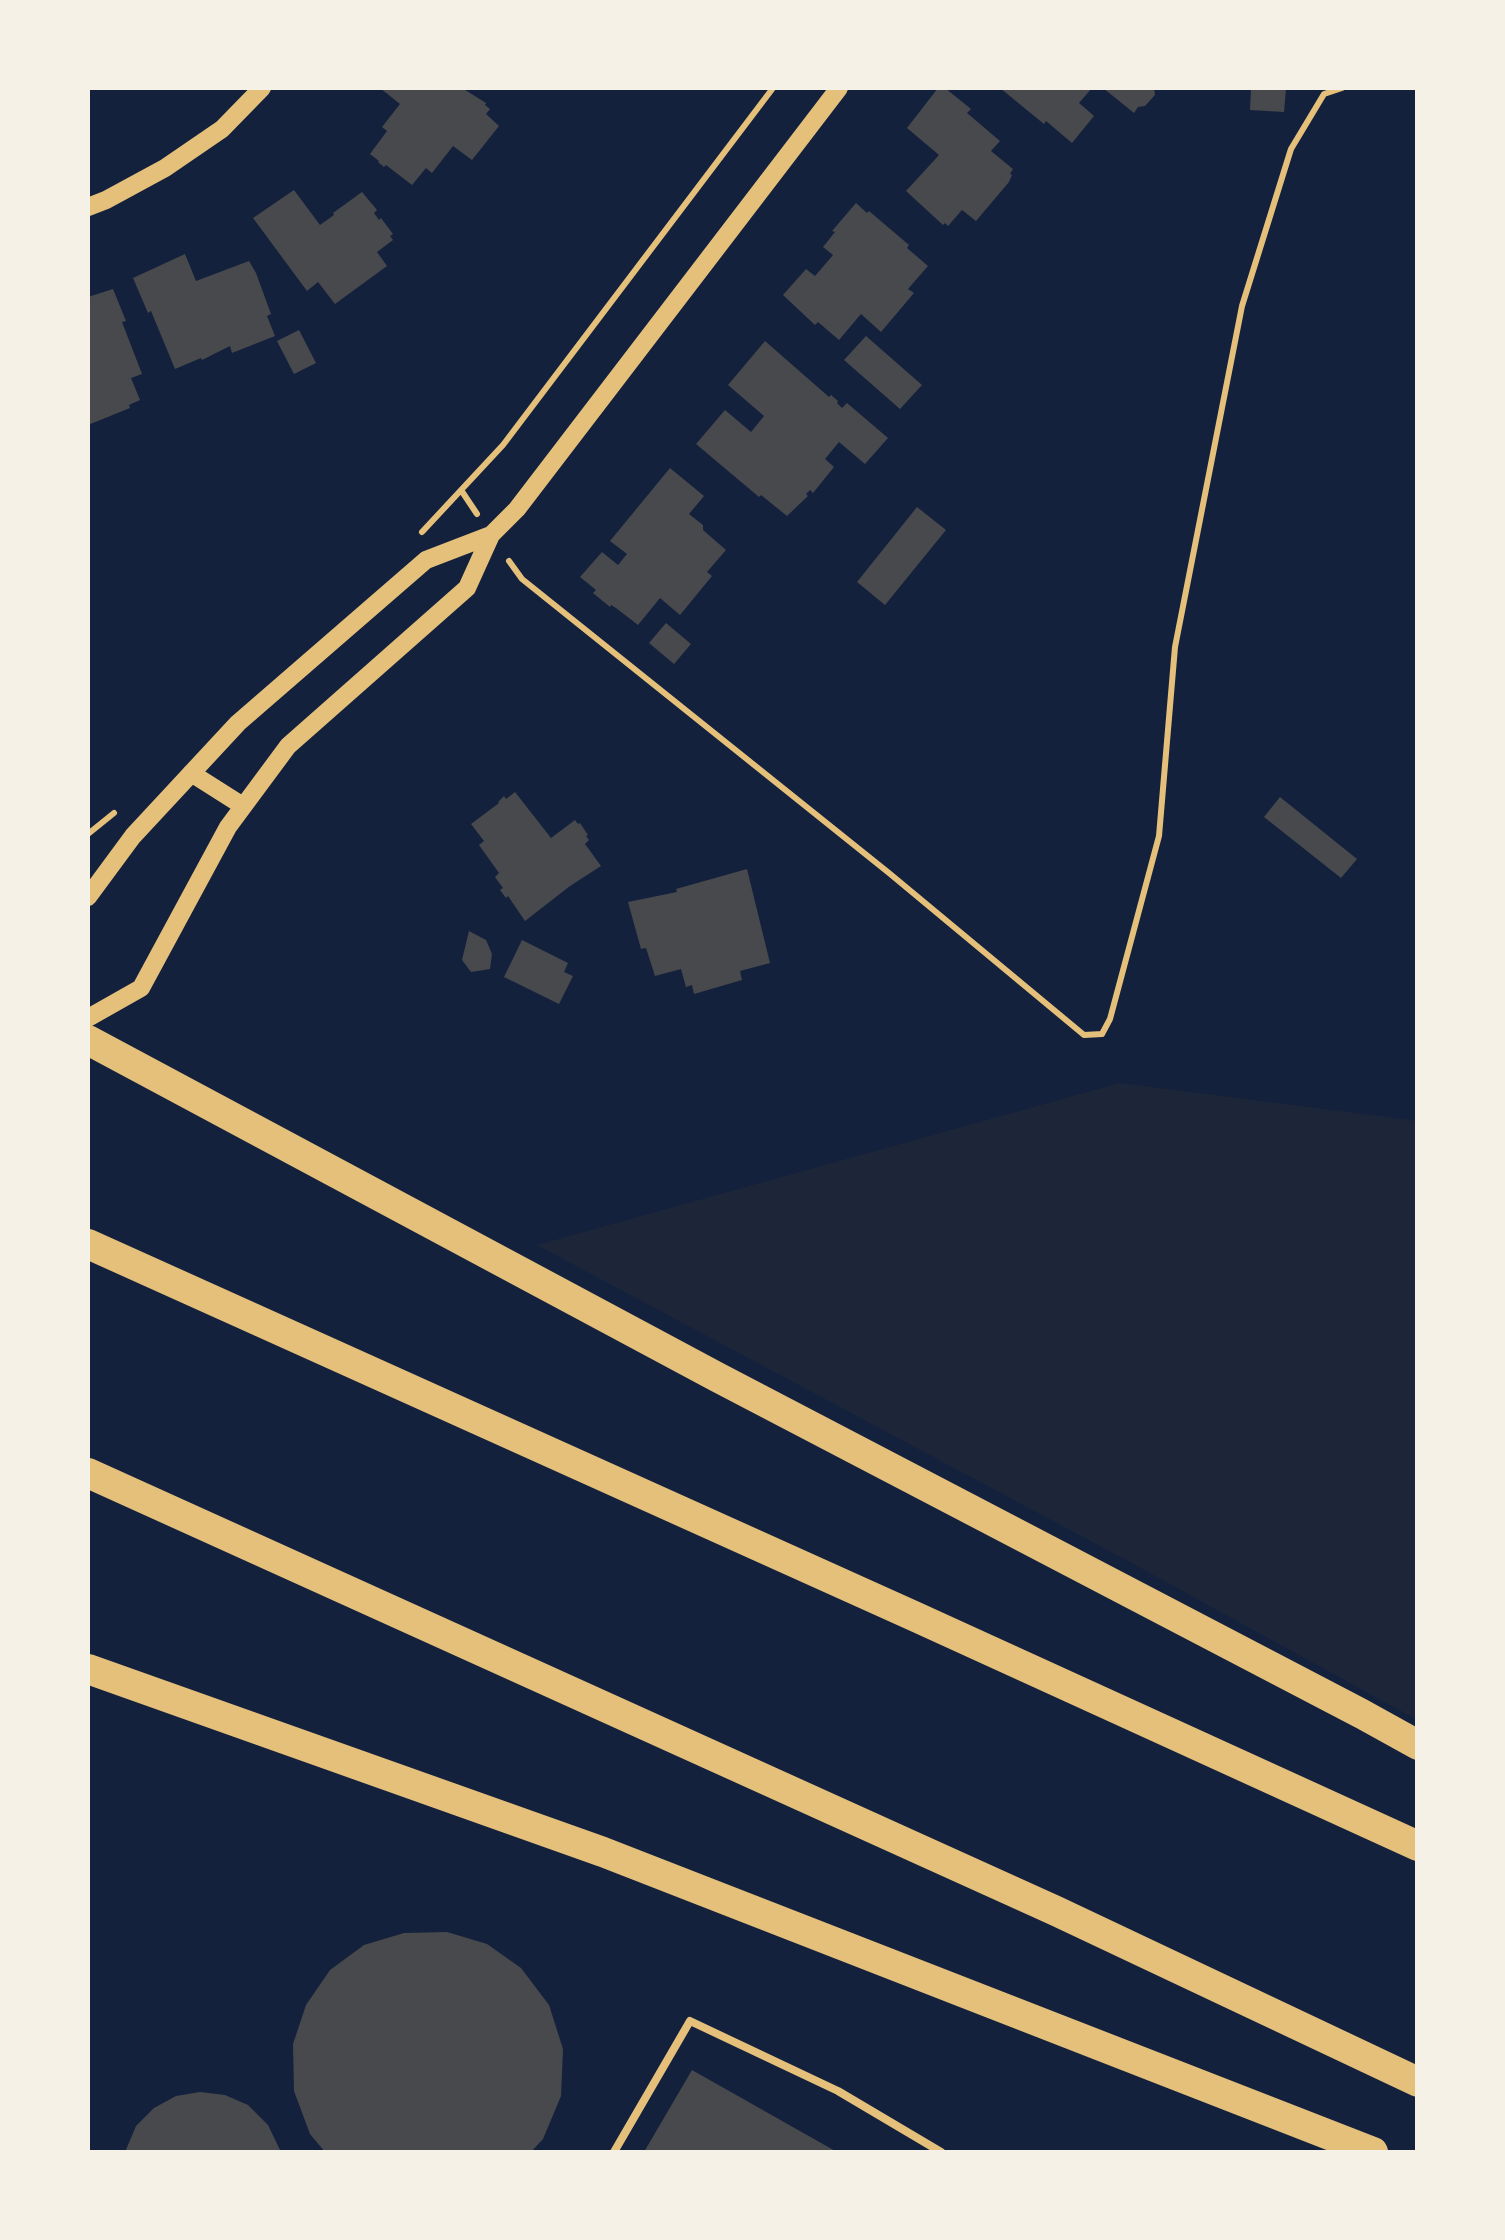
<!DOCTYPE html>
<style>
body{margin:0}
#map{position:relative;width:1505px;height:2240px;overflow:hidden;background:#14213d;font-family:"Zilla Slab",serif}
canvas{display:block}
.frame{position:absolute;inset:0;border:90px solid #f6f1e7;pointer-events:none}
</style>
<div id="map">
<canvas width="1505" height="2240"></canvas>
<div class="frame"></div>
</div>
<script>
const ctx = document.querySelector('canvas').getContext('2d');
ctx.lineJoin = 'round';
function fillPath(path, color) { ctx.fillStyle = color; ctx.fill(path, 'evenodd'); }
const toPath = rows => new Path2D(rows.map(r => 'M' + r).join(''));
function trace(path, color, width, dash) { ctx.strokeStyle = color; ctx.lineWidth = width; ctx.lineCap = dash ? 'butt' : 'round'; ctx.setLineDash(dash || []); ctx.stroke(path); }
const green = toPath([
 [1120,1083,1417,1121,1417,1720,1128,1561,537,1245]
]);
const building = toPath([
 [380,88,462,88,486,103,485,105,490,109,486,114,499,126,472,160,453,146,432,173,426,168,412,185,386,165,384,167,378,162,379,161,370,154,387,131,382,127,400,104],
 [938,88,945,88,971,109,967,113,1000,141,991,151,1013,169,1010,174,1012,175,1009,182,976,221,962,210,948,226,945,223,943,225,906,191,939,155,907,128],
 [1000,88,1092,88,1079,103,1094,116,1072,143,1046,121,1044,124],
 [1103,88,1154,88,1155,95,1145,106,1138,107,1134,113],
 [1251,88,1286,88,1284,112,1250,110],
 [294,190,320,225,334,215,333,213,362,192,377,210,374,213,379,220,381,218,393,234,390,236,393,240,377,252,387,266,335,304,318,282,307,291,253,218],
 [856,203,867,213,869,211,909,245,907,248,928,266,908,289,914,293,881,332,861,314,839,340,818,322,815,325,783,295,806,269,815,276,833,255,823,247,835,232,832,231],
 [185,254,196,281,249,261,256,273,271,314,267,316,275,336,232,353,230,346,202,360,201,358,175,369,151,311,148,313,133,278],
 [113,289,126,321,122,322,142,374,131,378,140,400,129,405,130,408,88,425,88,297],
 [299,330,316,363,294,374,277,341],
 [866,336,922,385,900,409,844,360],
 [765,341,829,397,831,395,838,401,837,403,842,408,847,403,888,438,865,464,839,442,825,459,834,467,813,493,810,490,806,494,808,496,787,516,761,495,759,497,696,444,725,410,751,432,764,416,728,385],
 [670,468,704,496,689,514,703,525,703,530,726,550,707,572,712,576,680,615,660,598,638,625,616,608,611,605,610,607,593,593,596,590,580,577,602,552,618,565,627,554,610,541],
 [917,507,946,530,885,605,857,582],
 [666,623,691,644,674,664,649,643],
 [515,792,551,838,575,820,578,824,580,823,588,835,586,836,589,840,585,844,601,866,570,886,525,921,508,896,506,898,500,890,503,888,495,877,499,873,479,845,484,841,471,824,499,803,498,802,504,796,506,799],
 [1280,797,1357,859,1341,878,1264,817],
 [747,869,770,963,740,971,742,980,694,994,692,985,686,987,681,969,655,976,646,948,641,949,628,902,677,892,676,889],
 [469,931,486,940,492,954,490,969,471,972,462,960],
 [522,940,568,963,564,972,573,976,559,1004,504,977],
 [447,1932,487,1944,521,1968,549,2005,563,2049,561,2096,543,2139,531,2152,325,2152,310,2134,294,2091,293,2044,306,2005,330,1970,364,1945,404,1933],
 [692,2070,837,2152,644,2152],
 [200,2092,225,2095,248,2105,268,2125,281,2152,125,2152,136,2126,154,2108,176,2096]
]);
const path = toPath([
 [461,490,477,514],
 [422,532,503,445,773,88],
 [509,561,522,579,889,873,1084,1035,1102,1034,1110,1019,1159,836,1175,647,1242,306,1291,149,1324,94,1342,88],
 [88,834,114,813]
]);
const service = toPath([
 [614,2152,690,2021,838,2091,941,2152]
]);
const tertiary = toPath([
 [88,207,106,200,165,168,222,129,262,88],
 [191,773,243,806],
 [88,897,133,836,238,723,426,560,491,535],
 [88,1018,141,988,228,827,288,746,467,588,491,535,517,509,839,88]
]);
const motorway = toPath([
 [88,1040,717,1377,1362,1714,1418,1745],
 [88,1244,916,1617,1418,1846],
 [88,1473,1056,1911,1418,2082],
 [88,1669,603,1852,1373,2152]
]);
fillPath(green, '#1d2539');
fillPath(building, '#48494c');
trace(path, '#e5c07b', 6);
trace(service, '#e5c07b', 8);
trace(tertiary, '#e5c07b', 18);
trace(motorway, '#e5c07b', 30);
</script>
